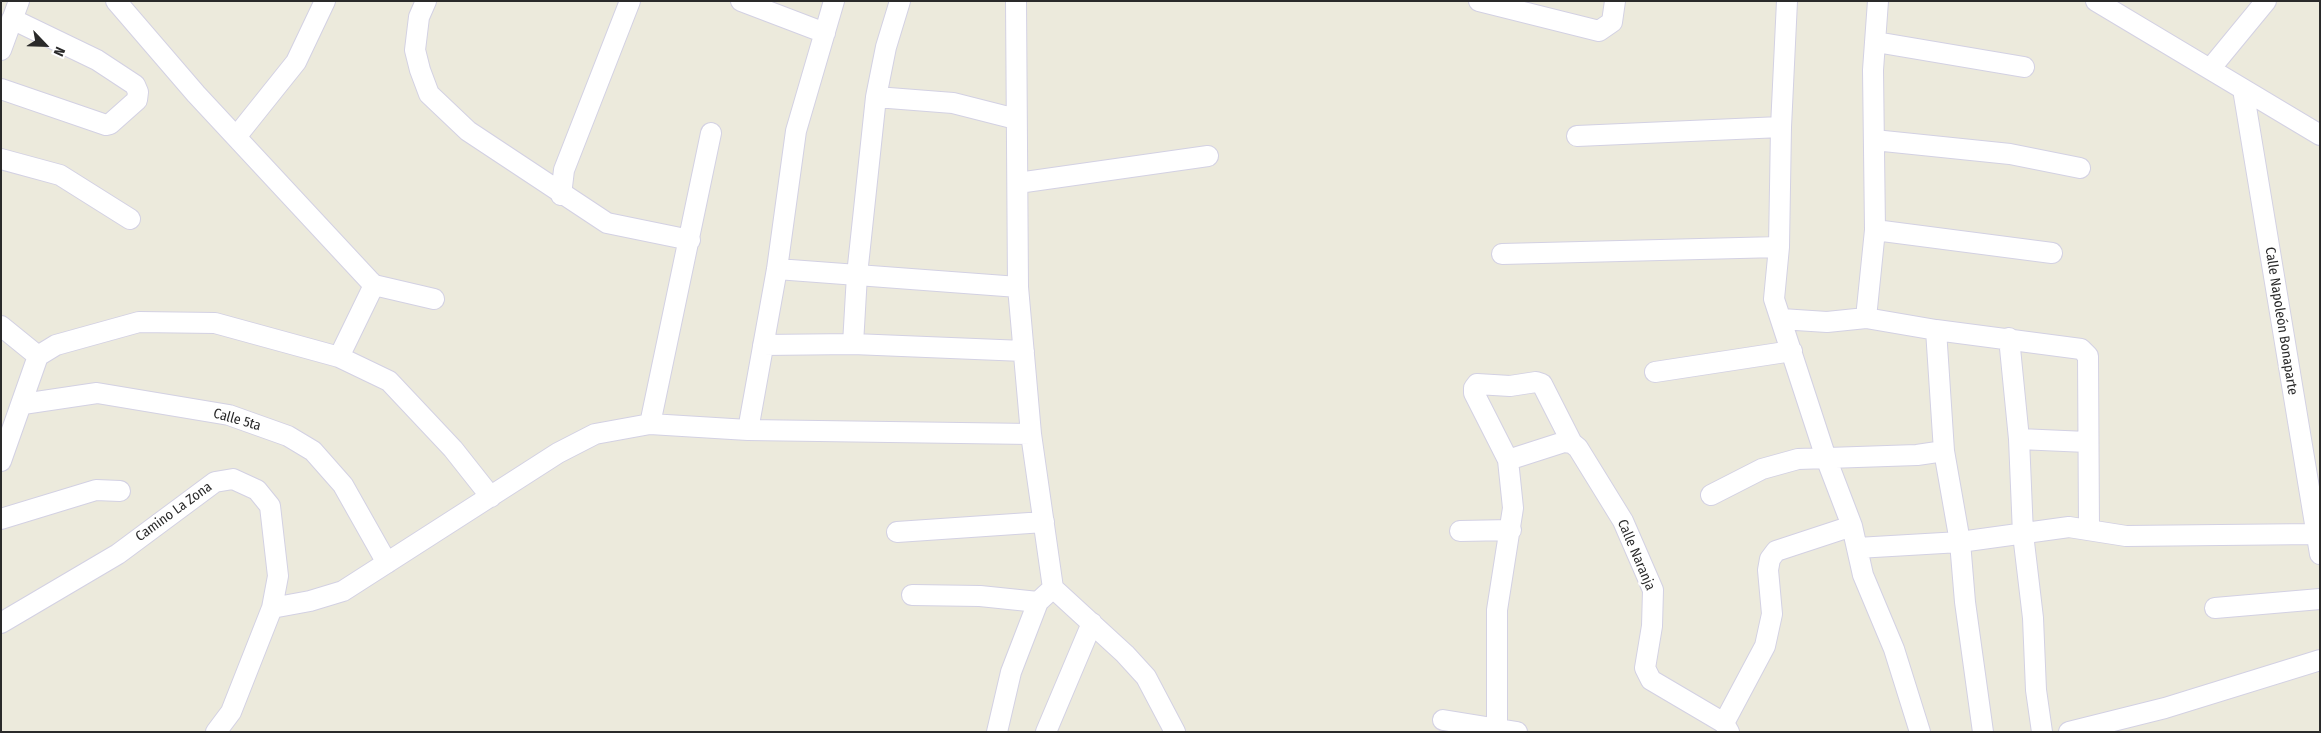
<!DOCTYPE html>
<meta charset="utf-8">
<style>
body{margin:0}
#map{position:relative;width:2321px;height:733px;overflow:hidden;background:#eceadc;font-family:"Fira Sans Condensed",sans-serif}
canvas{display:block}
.frame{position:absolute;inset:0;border:2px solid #2a2a2a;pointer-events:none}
.north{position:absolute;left:20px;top:20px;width:50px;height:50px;-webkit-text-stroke:4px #fff;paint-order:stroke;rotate:114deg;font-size:14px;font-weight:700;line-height:20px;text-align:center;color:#2a2a2a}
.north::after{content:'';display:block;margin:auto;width:18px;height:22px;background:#2a2a2a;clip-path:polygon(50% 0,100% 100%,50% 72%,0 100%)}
</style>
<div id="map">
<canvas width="2321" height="733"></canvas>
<div class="frame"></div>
<div class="north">N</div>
</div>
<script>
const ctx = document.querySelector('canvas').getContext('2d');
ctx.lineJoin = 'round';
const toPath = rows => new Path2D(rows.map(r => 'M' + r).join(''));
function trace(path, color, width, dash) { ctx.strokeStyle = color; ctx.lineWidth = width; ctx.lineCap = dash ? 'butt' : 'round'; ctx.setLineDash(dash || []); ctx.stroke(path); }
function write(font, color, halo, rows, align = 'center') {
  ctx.font = font + ' "Fira Sans Condensed",sans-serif'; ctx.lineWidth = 5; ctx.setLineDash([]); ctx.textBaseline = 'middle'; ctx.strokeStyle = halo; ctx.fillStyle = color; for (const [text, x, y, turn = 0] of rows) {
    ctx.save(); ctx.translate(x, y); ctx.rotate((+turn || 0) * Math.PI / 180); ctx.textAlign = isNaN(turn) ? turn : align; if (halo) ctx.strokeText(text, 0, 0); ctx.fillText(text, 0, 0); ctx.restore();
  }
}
const minor = toPath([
 [116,1,196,94,369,280,374,285,434,299],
 [426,1,419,17,415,50,420,70,429,94,468,131,607,223,690,240],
 [741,1,825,33],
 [1016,1,1018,287,1031,434,1053,588,1125,654,1146,677,1175,732],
 [1479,1,1599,31,1612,22,1615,1],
 [1787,1,1781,127,1779,247,1774,299,1826,458,1852,526,1863,575,1894,649,1920,732],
 [2096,1,2320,135],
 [1876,42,2024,67],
 [1,50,19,1],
 [2210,69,2266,1],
 [1,89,106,125,110,124,137,100,138,92,135,85,97,60,12,19],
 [2243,89,2320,554],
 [876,97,953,103,1016,119],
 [1577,136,1781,127],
 [236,137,296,62,325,1],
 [1874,140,2010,154,2080,168],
 [1,159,60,175,130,219],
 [1018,183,1208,156],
 [561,195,564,170,630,1],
 [1875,230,2052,253],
 [1502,254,1779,247],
 [777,269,1018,287],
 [1866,318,1875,230,1873,70,1878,1],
 [1781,319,1827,322,1866,318,1936,330,2081,349,2088,356,2089,530],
 [1,326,38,356],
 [1936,330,1944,451],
 [2009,338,2019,439,2023,534,2033,618,2036,690,2042,732],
 [853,344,857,275,876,97,886,47,900,1],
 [763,345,853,344,1024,351],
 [339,357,374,285],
 [1655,372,1792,351],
 [23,404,97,393,229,415,288,436,313,451,343,485,387,563],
 [650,424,711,133],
 [748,430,777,269,796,131,834,1],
 [2019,439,2087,442],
 [1508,460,1564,442,1572,443,1578,448,1623,521,1653,590,1652,626,1645,668,1651,680,1724,723,1729,732],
 [1,461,38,356,56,345,139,322,215,323,339,357,389,381,453,449,491,497],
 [1711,495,1762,469,1798,459,1917,455,1944,451,1960,542,1965,602,1983,732],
 [1,519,96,490,120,491],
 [1460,531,1511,530],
 [897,532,1044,522],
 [1857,548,1960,542,2069,527,2126,536,2315,534],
 [912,595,980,596,1038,602,1053,588],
 [272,608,310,601,343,591,558,453,595,434,650,424,748,430,1031,434],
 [2215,608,2320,599],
 [1,623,118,554,215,482,233,479,257,490,270,506,278,576,272,608,231,712,216,732],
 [1443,720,1517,732],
 [1724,723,1765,646,1772,614,1768,570,1770,559,1776,551,1852,526],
 [1497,729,1497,610,1513,508,1508,460,1474,393,1474,388,1477,384,1510,386,1536,382,1542,384,1572,443],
 [997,732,1011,672,1038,602],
 [1046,732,1092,623],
 [2069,732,2165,708,2320,660]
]);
const streetNames = [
 ["Calle Napoleón Bonaparte",2281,321,81],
 ["Calle 5ta",237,420,16],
 ["Camino La Zona",174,512,-36],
 ["Calle Naranja",1636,555,67]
];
trace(minor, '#d3d1e3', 22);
trace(minor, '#fff', 20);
write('14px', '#2a2a2a', '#fff', streetNames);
</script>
